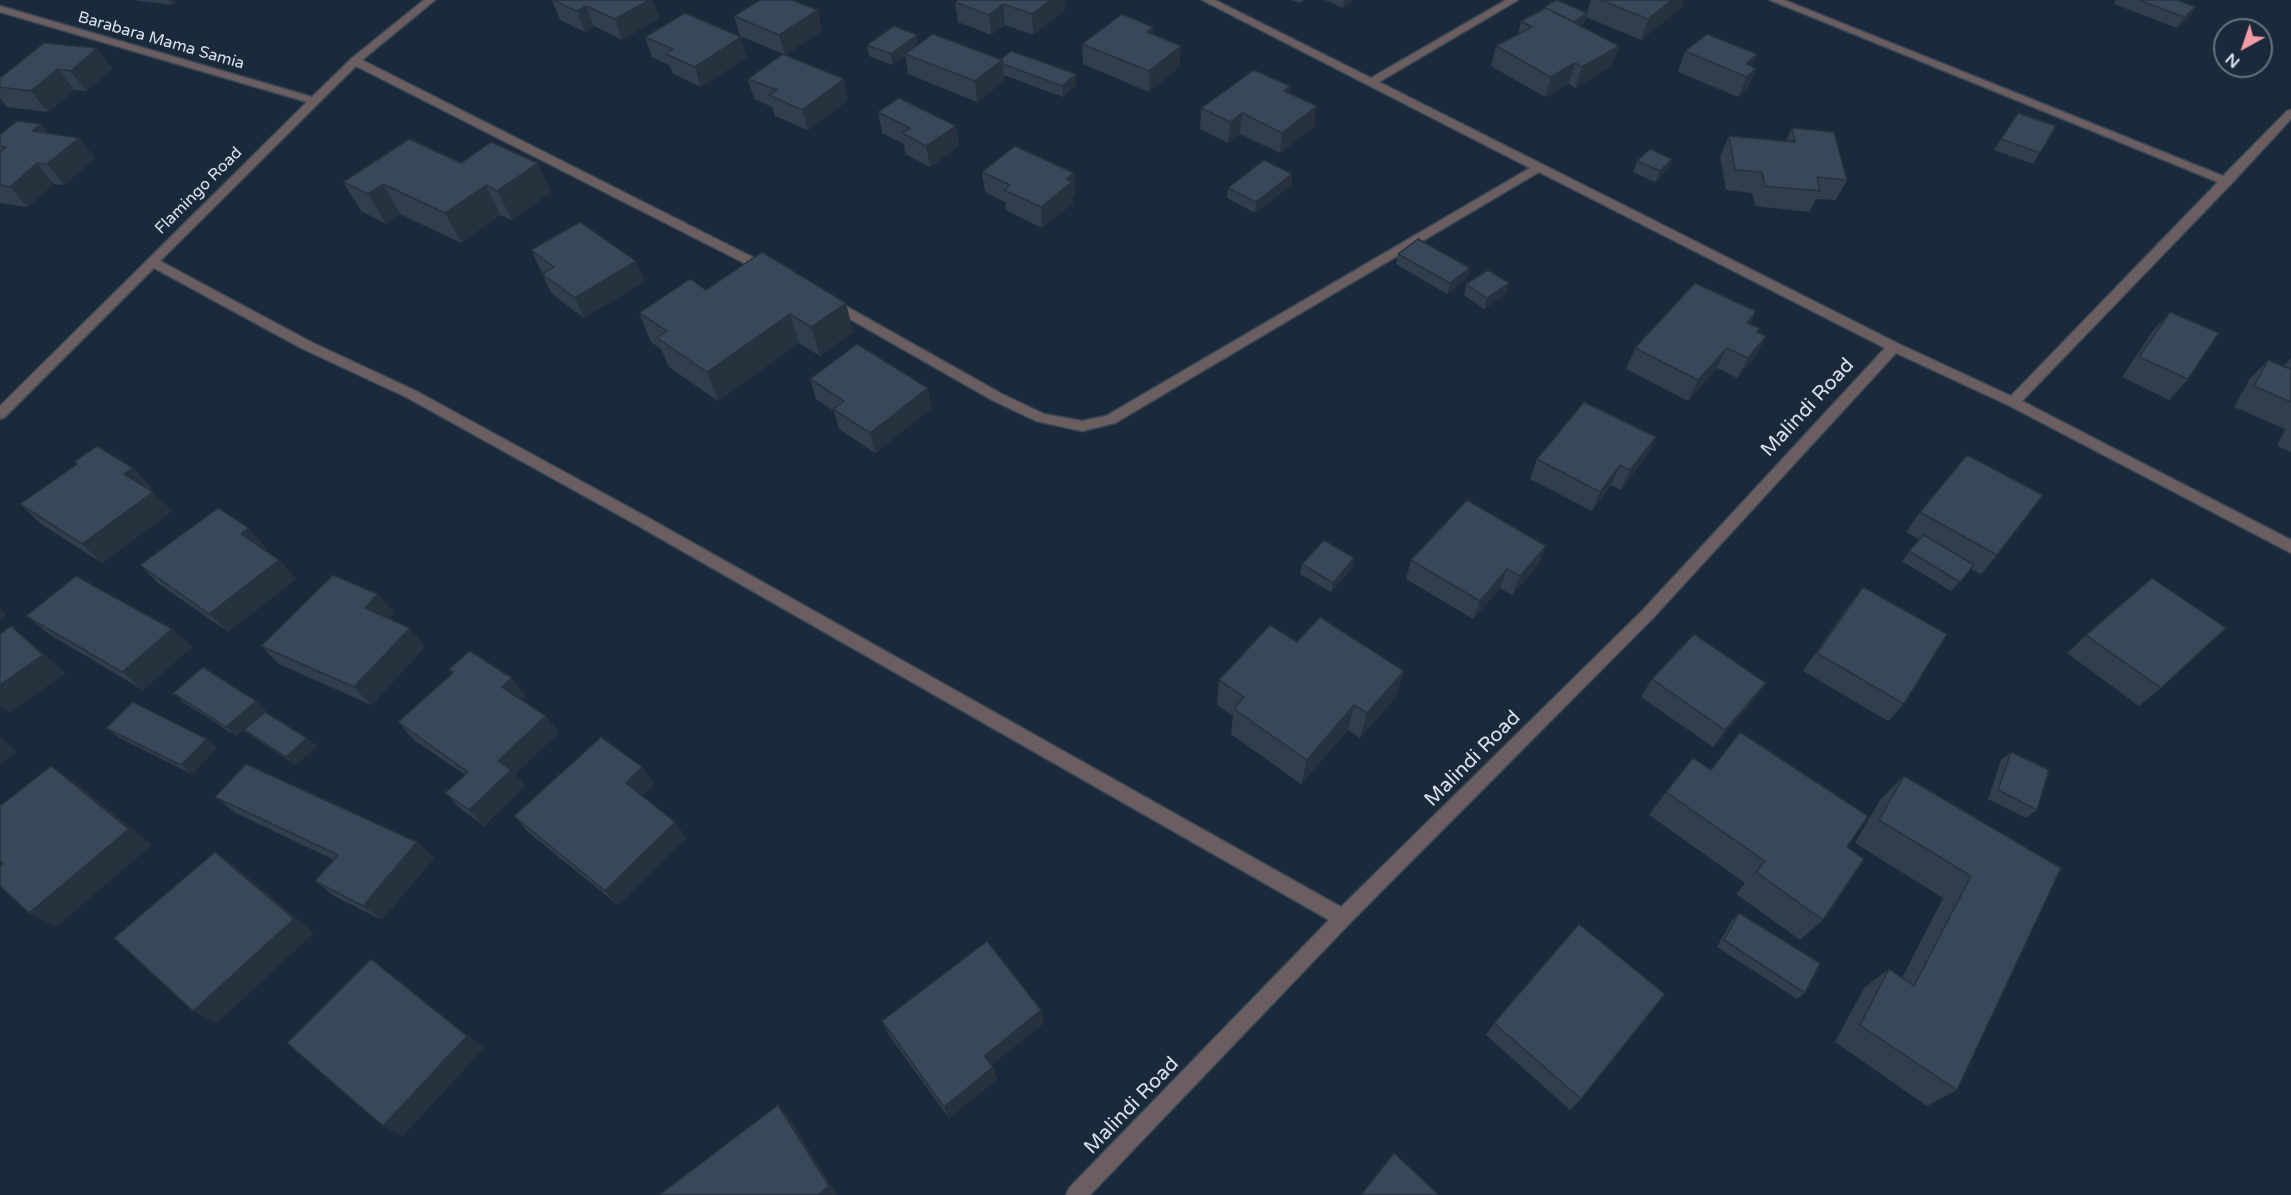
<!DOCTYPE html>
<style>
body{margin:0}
#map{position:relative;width:2291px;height:1195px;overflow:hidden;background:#1b2a3a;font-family:"Varela Round",sans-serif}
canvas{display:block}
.north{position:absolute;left:2213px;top:18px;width:60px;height:60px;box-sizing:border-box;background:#1b2a3a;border:2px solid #667381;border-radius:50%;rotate:220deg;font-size:16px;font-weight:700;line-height:24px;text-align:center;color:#d7e1ec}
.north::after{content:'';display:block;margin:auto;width:21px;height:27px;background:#f49aa7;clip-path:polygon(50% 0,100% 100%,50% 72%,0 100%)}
</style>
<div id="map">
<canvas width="2291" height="1195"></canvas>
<div class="north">N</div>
</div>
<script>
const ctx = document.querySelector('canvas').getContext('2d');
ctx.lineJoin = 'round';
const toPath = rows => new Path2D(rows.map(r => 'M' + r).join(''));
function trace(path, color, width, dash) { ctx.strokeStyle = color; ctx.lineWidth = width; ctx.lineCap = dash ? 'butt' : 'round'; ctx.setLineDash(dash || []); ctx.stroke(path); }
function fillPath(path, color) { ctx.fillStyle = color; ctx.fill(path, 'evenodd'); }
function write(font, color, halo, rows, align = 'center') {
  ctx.font = font + ' "Varela Round",sans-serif'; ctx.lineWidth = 4.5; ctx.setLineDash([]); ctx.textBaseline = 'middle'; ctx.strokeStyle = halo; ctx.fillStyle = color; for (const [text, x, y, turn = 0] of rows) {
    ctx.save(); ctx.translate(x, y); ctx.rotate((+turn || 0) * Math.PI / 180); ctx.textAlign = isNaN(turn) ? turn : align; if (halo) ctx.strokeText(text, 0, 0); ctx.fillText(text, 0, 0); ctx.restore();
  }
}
const minor = toPath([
 [424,0,435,0,362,60,772,267,772,273,764,273,356,66,160,261,311,342,416,391,645,516,1341,907,1643,610,1885,348,1539,172,1115,423,1082,431,1036,421,992,400,827,306,825,303,827,300,835,300,1002,394,1044,414,1082,421,1106,416,1530,168,1202,0,1215,0,1371,78,1506,0,1518,0,1379,82,1899,344,2011,396,2218,182,1770,0,1784,0,2223,176,2287,111,2291,110,2291,119,2231,184,2022,401,2291,540,2291,553,2008,405,1896,353,1653,618,1349,924,1090,1195,1066,1195,1069,1188,1329,920,635,524,406,397,301,348,154,268,5,417,0,419,0,406,307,102,0,12,0,6,312,97,351,59,424,0]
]);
const wall = toPath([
 [132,0,177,0,172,5],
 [552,0,659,18,622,40,594,26,585,32,560,20],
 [958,0,1064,0,1065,10,1033,35,1005,25,991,35,958,22,955,2],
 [1291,0,1304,0,1300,3],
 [1324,0,1353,0,1343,8],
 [1591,0,1684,0,1682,7,1641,40,1586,17,1584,23,1581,26,1612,66,1575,88,1569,84,1545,97,1491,66,1496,46,1518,34,1521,21,1542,10,1543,8,1587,13],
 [2116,0,2177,0,2189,18,2177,28,2114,4],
 [818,10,822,31,785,55,848,100,808,130,775,116,772,107,754,99,748,79,783,54,740,36,734,16],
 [1153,35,1180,66,1149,92,1083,64,1082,44],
 [645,37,747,57,701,87,673,74,669,65,652,57],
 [918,44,1001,59,1076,85,1063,97,1004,75,1004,81,977,102,908,74,905,55,892,65,869,56,867,45],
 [97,48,112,69,86,91,74,90,48,112,7,107,0,98,0,78],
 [1685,51,1752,66,1756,68,1748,88,1738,97,1678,72],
 [1289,93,1314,127,1280,153,1240,134,1228,143,1200,129,1201,108],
 [878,112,956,126,959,146,930,167,905,154,904,144,882,133],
 [41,124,48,133,79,138,95,158,64,185,54,184,27,207,0,203,0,135],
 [2056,126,2033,164,1994,150,2001,139],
 [1792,128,1847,180,1836,200,1816,199,1809,212,1755,206,1752,193,1726,190,1720,156,1729,136,1786,141],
 [1637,161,1668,169,1655,182,1633,172],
 [461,163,551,192,512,220,500,215,461,243,400,214,386,224,361,211,343,182],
 [982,172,1075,194,1073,196,1073,203,1042,228,1006,210,1005,202,985,192],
 [1292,174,1291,185,1255,213,1227,198,1228,188],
 [531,250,636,261,645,281,584,318,552,294,542,274,544,273,541,271],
 [1398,254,1470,268,1467,278,1447,294,1396,264],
 [1509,283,1506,294,1484,309,1464,295,1466,284],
 [706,290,846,303,853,332,820,356,799,343,718,401,669,367,661,349,651,342,639,313],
 [1756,311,1750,324,1758,332,1766,336,1755,357,1737,378,1717,368,1688,401,1626,369,1635,348],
 [2170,312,2188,379,2169,400,2122,377,2152,332],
 [2291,358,2291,452,2277,446,2285,429,2234,407,2249,380,2268,360,2283,366],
 [810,379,931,408,875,453,839,429,834,411,816,399],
 [1656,437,1646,456,1621,490,1611,485,1592,511,1530,479,1537,459],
 [74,462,133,468,152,488,150,490,172,511,102,563,41,524,20,504,77,465],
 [1920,512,1997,555,1981,574,1971,569,1951,591,1902,561,1920,540,1906,532],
 [1546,546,1538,565,1512,595,1500,588,1473,619,1406,579,1411,560],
 [266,548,264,550,279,560,296,579,228,632,159,584,140,565],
 [1302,564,1352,568,1331,592,1300,574],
 [1863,587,1904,704,1888,721,1803,671,1848,606],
 [378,594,394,613,388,619,425,647,371,705,279,664,261,646],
 [26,616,172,629,192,647,143,690,49,634],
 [2086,635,2161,688,2139,706,2067,653],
 [1297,642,1396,697,1360,738,1348,730,1301,784,1231,734,1233,716,1217,705,1219,680],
 [449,669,526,696,521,700,546,716,558,733,515,774,525,786,484,826,461,809,445,793,465,775,414,740,398,722,452,673],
 [1652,679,1753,701,1713,747,1641,697],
 [173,693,266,710,236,736,183,702],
 [106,728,217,748,192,774,118,737],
 [244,730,317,746,296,765,254,738],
 [2011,752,2037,810,2026,818,1988,799,2001,760],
 [1711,770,1847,847,1823,920,1800,940,1736,894,1745,883,1649,815,1666,792],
 [1904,776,2061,868,1957,1090,1927,1106,1835,1042,1864,988,1889,969,1902,978,1943,898,1855,843,1880,800],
 [654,784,642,796,675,822,686,838,618,905,528,832,514,816],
 [215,797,417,842,434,858,382,920,334,896,315,881,334,860,236,813],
 [1739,913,1805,993,1797,999,1717,947,1732,920],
 [1041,1010,1044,1023,991,1065,993,1067,997,1079,949,1118,888,1034,882,1021],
 [1494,1023,1581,1099,1570,1110,1486,1035]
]);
const shadedWall = toPath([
 [169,0,177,0,172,5],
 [649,0,653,0,659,18,622,40,615,19],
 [1051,0,1064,0,1065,10,1033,35,1032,14],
 [1344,0,1353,0,1343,8],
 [1672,0,1684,0,1682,7,1641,40,1648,19],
 [1003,4,1005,25,991,35,989,15],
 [586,6,594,26,585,32,577,11],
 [2196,7,2189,18,2177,28,2184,17],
 [818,10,822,31,785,55,779,35],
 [1587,13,1584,23,1571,33,1574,22],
 [1153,27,1153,47,1147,32],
 [917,35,918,45,905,54,905,55,892,65,891,54],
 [741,37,747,57,701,87,695,67],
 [1181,46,1180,66,1149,92,1149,71],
 [1619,46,1612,66,1575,88,1582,67],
 [97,48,112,69,86,91,71,71],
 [1757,54,1748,75,1746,64],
 [1002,60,1004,81,977,102,975,81],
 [1575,63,1569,84,1545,97,1551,77],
 [1756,68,1748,88,1738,97,1747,77],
 [58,69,74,90,48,112,31,91],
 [1076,74,1076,85,1063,97,1062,86],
 [844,79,848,100,808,130,802,110],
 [1290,86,1288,107,1284,91],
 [1317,106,1314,127,1280,153,1282,133],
 [1242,113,1240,134,1228,143,1230,122],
 [41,124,57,145,32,131],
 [956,126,959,146,930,167,926,146],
 [79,138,95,158,64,185,47,164],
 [1672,159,1668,169,1655,182,1660,171],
 [37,163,54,184,27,207,10,187],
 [538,163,551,192,512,220,497,191],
 [1074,173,1075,194,1073,196,1073,203,1042,228,1041,207,1066,179],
 [1292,174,1291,185,1255,213,1256,202],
 [383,184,400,214,386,224,368,194],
 [486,185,500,215,461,243,445,213],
 [636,261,645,281,584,318,575,298],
 [1470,268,1467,278,1447,294,1450,283],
 [1509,283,1506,294,1484,309,1487,298],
 [846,303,853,332,820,356,811,327],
 [1756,311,1746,332,1747,323],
 [790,314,799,343,718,401,707,372],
 [1766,336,1755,357,1737,378,1748,358],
 [1727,348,1717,368,1688,401,1698,380],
 [928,388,931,408,875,453,870,433],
 [1656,437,1646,456,1621,490,1630,470],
 [1620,465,1611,485,1592,511,1600,492],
 [133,468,152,488,144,494,124,474],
 [153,492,172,511,102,563,82,544],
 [249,528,266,548,259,554,241,534],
 [1546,546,1538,565,1512,595,1520,576],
 [1354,558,1352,568,1331,592,1333,583],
 [279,560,296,579,228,632,209,614],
 [1507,569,1500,588,1473,619,1480,601],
 [378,594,394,613,381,627,365,608],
 [0,609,7,614,0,619],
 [11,626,34,645,66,673,10,713,0,706,0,685],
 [410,628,425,647,371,705,354,687],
 [172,629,192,647,143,690,122,672],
 [1404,671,1396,697,1360,738,1367,713],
 [512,678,526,696,516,705,502,687],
 [1766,683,1753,701,1713,747,1725,730],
 [256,701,266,710,236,736,226,727],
 [1354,705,1348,730,1301,784,1307,760],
 [546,716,558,733,515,774,525,786,484,826,469,810,498,761],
 [0,737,17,752,0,765],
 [307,738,317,746,296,765,286,757],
 [207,739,217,748,192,774,181,765],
 [51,766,75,782,152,845,56,927,29,913],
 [642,767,654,784,637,800,626,783],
 [675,822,686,838,618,905,605,891],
 [417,842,434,858,382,920,363,906],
 [215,852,236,867,314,933,217,1023,193,1011],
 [371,959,390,973,484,1048,403,1136,383,1126],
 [1041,1010,1044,1023,988,1068,984,1056],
 [993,1067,997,1079,949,1118,944,1107],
 [778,1105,788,1116,837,1195,818,1195]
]);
const building = toPath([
 [553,0,649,0,615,19,586,6,577,11,553,0],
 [760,0,792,0,818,10,779,35,734,16,760,0],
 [958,0,1051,0,1032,14,1003,4,989,15,955,2,958,0],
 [1556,0,1557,0,1587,13,1574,22,1546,8,1543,8,1556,0],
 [1601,0,1672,0,1648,19,1601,0],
 [2139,0,2177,0,2196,7,2184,17,2139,0],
 [1546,8,1619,46,1582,67,1575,63,1551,77,1496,46,1532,27,1521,21,1546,8],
 [685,13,741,37,695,67,666,54,673,49,645,37,685,13],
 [1122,14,1153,27,1147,32,1181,46,1149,71,1082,44,1122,14],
 [894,26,917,35,891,54,867,45,894,26],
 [933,34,1002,60,975,81,905,54,933,34],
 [1707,34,1757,54,1746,64,1756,68,1747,77,1685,51,1707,34],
 [44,43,97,48,71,71,58,69,31,91,0,87,0,78,44,43],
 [1011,51,1076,74,1062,86,1003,64,1002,60,1001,59,1011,51],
 [783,54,844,79,802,110,769,95,777,90,748,79,783,54],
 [1254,70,1290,86,1284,91,1317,106,1282,133,1242,113,1230,122,1201,108,1254,70],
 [899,98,956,126,926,146,902,133,910,128,878,112,899,98],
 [2018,113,2056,126,2040,153,2001,139,2018,113],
 [17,121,41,124,32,131,79,138,47,164,37,163,10,187,0,185,0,152,6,147,0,146,0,135,17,121],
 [1792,128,1834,132,1847,180,1817,177,1820,191,1765,186,1762,172,1735,170,1729,136,1795,142,1792,128],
 [409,139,461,163,491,142,538,163,497,191,486,185,445,213,383,184,368,194,343,182,409,139],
 [1015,146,1074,173,1066,179,1072,182,1041,207,1004,190,1010,185,982,172,1015,146],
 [1650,149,1672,159,1660,171,1637,161,1650,149],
 [1264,160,1292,174,1256,202,1228,188,1264,160],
 [580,222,636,261,575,298,542,274,554,267,531,250,580,222],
 [1418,239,1470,268,1450,283,1398,254,1418,239],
 [762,252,846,303,811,327,790,314,707,372,657,338,667,331,639,313,690,279,706,290,762,252],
 [1488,270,1509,283,1487,298,1466,284,1488,270],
 [1695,283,1756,311,1747,323,1760,328,1757,332,1766,336,1748,358,1727,348,1698,380,1635,348,1695,283],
 [2170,312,2219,333,2188,379,2139,357,2170,312],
 [857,344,928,388,870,433,833,409,844,401,810,379,857,344],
 [2268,360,2290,369,2291,367,2291,402,2254,386,2268,360],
 [1584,402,1656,437,1630,470,1620,465,1600,492,1537,459,1584,402],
 [97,446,133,468,124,474,153,492,82,544,20,504,77,464,74,462,97,446],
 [1967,455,2043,495,1997,555,1920,512,1967,455],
 [1467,500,1546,546,1520,576,1507,569,1480,601,1411,560,1467,500],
 [218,508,249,528,241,534,279,560,209,614,140,565,218,508],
 [1924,535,1974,565,1960,582,1909,551,1924,535],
 [1324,540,1354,558,1333,583,1302,564,1324,540],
 [333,575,378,594,365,608,410,628,354,687,261,646,333,575],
 [76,576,172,629,122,672,26,616,76,576],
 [2152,578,2226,628,2161,688,2086,635,2152,578],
 [1863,587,1947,634,1904,704,1817,653,1863,587],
 [1320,617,1404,671,1367,713,1354,705,1307,760,1234,709,1244,697,1219,680,1270,625,1297,642,1320,617],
 [11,626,43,655,0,685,0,634,11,626],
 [1694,634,1766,683,1725,730,1652,679,1694,634],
 [470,651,512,678,502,687,546,716,498,761,511,770,469,810,445,793,468,772,398,722,454,672,449,669,470,651],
 [203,667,256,701,226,727,173,693,203,667],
 [133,702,207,739,181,765,106,728,133,702],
 [265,712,307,738,286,757,244,730,265,712],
 [1740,732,1868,816,1847,847,1864,859,1823,920,1756,872,1765,861,1666,792,1693,758,1711,770,1740,732],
 [601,737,642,767,626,783,675,822,605,891,514,816,601,737],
 [2011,752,2049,770,2037,810,1998,790,2011,752],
 [246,764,417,842,363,906,315,881,338,855,215,797,246,764],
 [51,766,129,829,29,913,0,886,0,866,3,863,0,861,0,806,51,766],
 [1904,776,2061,868,1957,1090,1860,1025,1889,969,1914,986,1971,876,1879,820,1904,776],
 [215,852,294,919,193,1011,114,938,215,852],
 [1739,913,1820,963,1805,993,1724,940,1739,913],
 [1579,924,1665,994,1581,1099,1494,1023,1579,924],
 [987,941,1041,1010,984,1056,993,1067,944,1107,882,1021,987,941],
 [371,959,467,1036,383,1126,287,1043,371,959],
 [778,1105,829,1186,818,1195,659,1195,778,1105],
 [1394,1153,1439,1195,1361,1195,1394,1153]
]);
const farStreetnames = [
 ["Barabara Mama Samia",161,41,16],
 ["Flamingo Road",199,191,-45]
];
const streetNames = [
 ["Malindi Road",1808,408,-47],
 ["Malindi Road",1473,759,-45],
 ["Malindi Road",1132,1106,-46]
];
trace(minor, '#394756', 3);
fillPath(minor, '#6b5e60');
fillPath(wall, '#303e4d');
fillPath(shadedWall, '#27323e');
fillPath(building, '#384859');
trace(building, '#27323e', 1.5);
write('16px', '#d7e1ec', '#1b2a3a', farStreetnames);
write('20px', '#d7e1ec', '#1b2a3a', streetNames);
</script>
